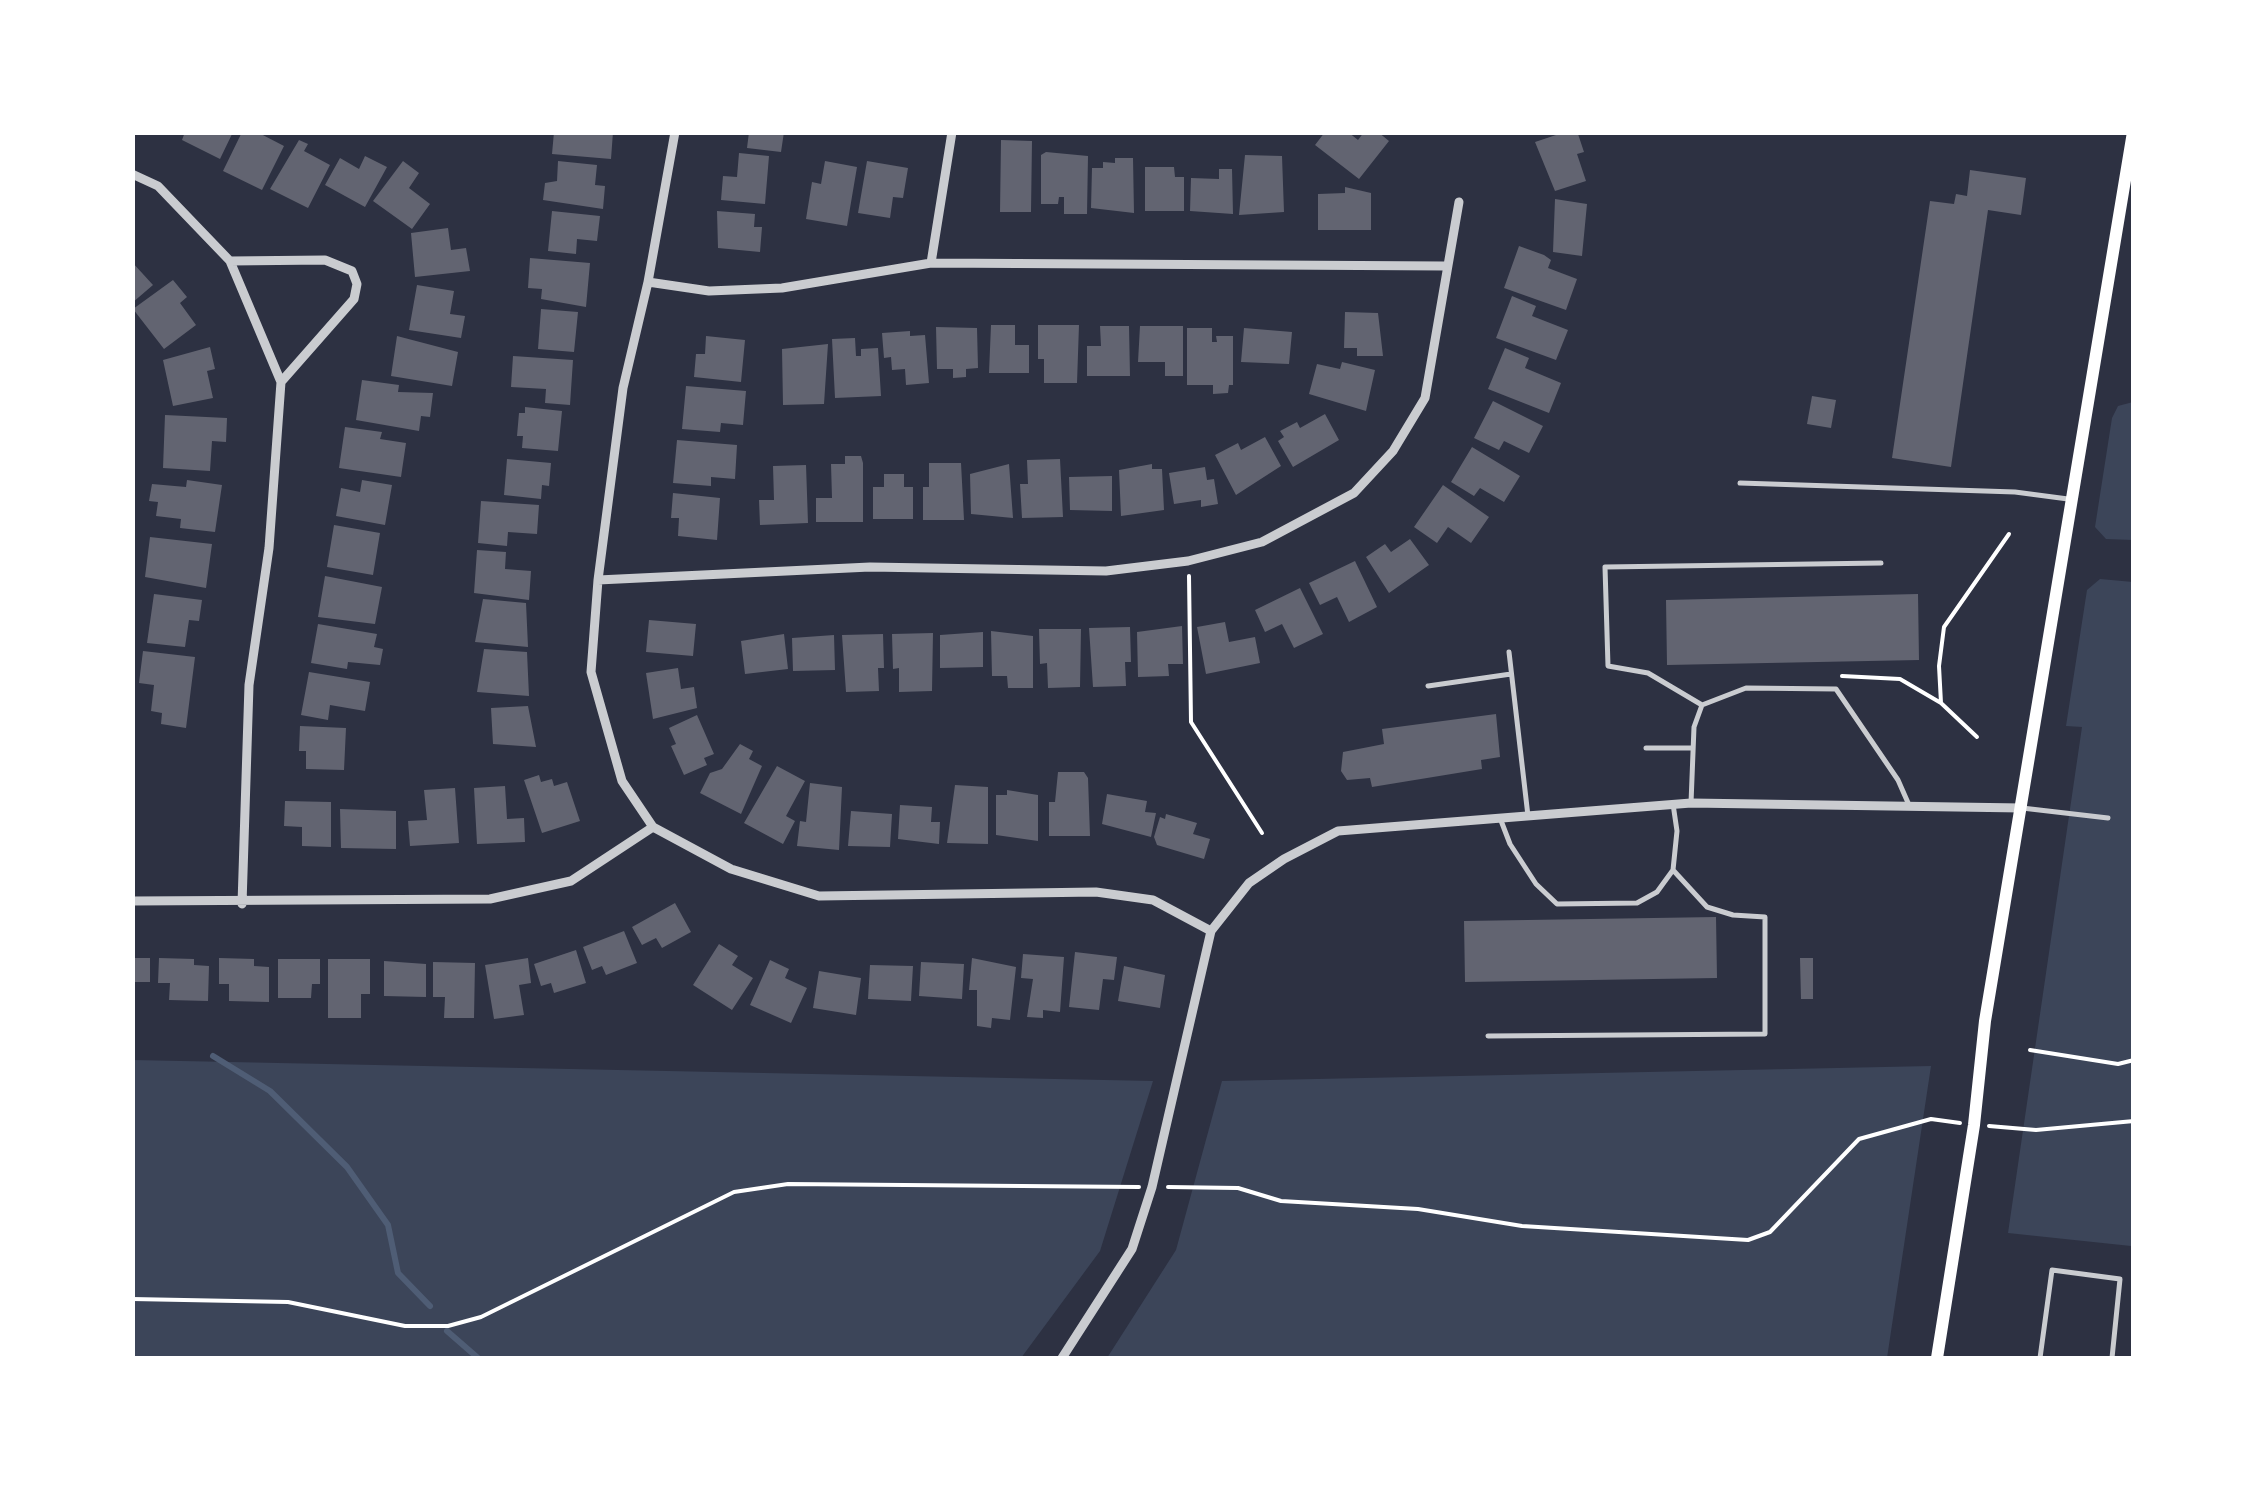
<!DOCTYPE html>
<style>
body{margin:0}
#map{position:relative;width:2266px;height:1491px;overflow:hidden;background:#2d3142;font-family:Lora,serif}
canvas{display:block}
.frame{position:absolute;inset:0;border:135px solid #fff;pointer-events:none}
</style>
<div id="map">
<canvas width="2266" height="1491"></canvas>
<div class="frame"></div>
</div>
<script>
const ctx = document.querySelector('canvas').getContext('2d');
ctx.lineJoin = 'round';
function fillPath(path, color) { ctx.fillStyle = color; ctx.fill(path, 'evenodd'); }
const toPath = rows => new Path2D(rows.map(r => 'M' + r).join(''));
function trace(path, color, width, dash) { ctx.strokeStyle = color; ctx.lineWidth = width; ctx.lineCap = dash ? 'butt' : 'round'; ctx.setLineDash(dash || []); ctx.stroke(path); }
const green = toPath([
 [2133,402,2133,540,2106,539,2095,527,2112,418,2118,406],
 [2100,579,2133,582,2133,1272,2131,1246,2008,1233,2082,727,2066,726,2087,590],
 [133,1060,1153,1081,1100,1251,1021,1358,133,1358],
 [1931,1066,1887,1358,1107,1358,1176,1250,1222,1081]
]);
const stream = toPath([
 [213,1056,270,1091,347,1167,388,1225,398,1273,430,1306],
 [447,1331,478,1358]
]);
const building = toPath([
 [185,132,233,132,220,159,182,140],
 [242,132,257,132,284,146,262,190,223,171],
 [554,132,613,132,611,159,552,154],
 [749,132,784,132,781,152,747,148],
 [1325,132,1348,132,1358,140,1364,132,1378,132,1389,141,1359,179,1315,145],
 [1565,132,1578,134,1584,152,1577,154,1586,181,1555,191,1535,142],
 [299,140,308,144,304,151,330,165,308,208,270,189],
 [1001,140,1032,141,1031,212,1000,212],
 [1046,152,1088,156,1087,214,1064,214,1064,197,1059,197,1058,204,1041,204,1041,155],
 [739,153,769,156,765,204,721,200,723,176,737,177],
 [1245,155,1282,156,1284,212,1239,215],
 [365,156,387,167,365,207,325,185,340,158,359,169],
 [1115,158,1133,158,1134,213,1091,208,1092,168,1103,168,1103,162,1115,163],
 [403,161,419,173,409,188,430,204,412,229,373,201],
 [558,161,597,165,595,185,605,186,603,209,543,200,545,183,557,181],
 [825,161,857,167,847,226,806,219,812,182,821,184],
 [867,161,908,168,903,198,893,197,890,218,858,213],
 [1145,167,1174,167,1175,177,1184,177,1184,211,1145,211],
 [1219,169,1232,169,1233,214,1190,211,1191,178,1219,179],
 [1970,170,2026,178,2021,215,1988,210,1951,467,1892,458,1930,201,1954,204,1956,194,1967,196],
 [1345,187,1371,193,1371,230,1318,230,1318,194,1345,193],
 [1555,199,1587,204,1582,256,1553,252],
 [552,211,600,216,597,241,577,239,576,254,548,251],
 [717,211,755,214,754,227,762,227,760,252,718,248],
 [448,228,451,250,466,248,470,271,415,277,411,233],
 [1519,246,1544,255,1551,260,1548,268,1577,279,1566,310,1504,288],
 [530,258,590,263,586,307,541,299,542,289,528,288],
 [132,262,153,285,132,303],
 [173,280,187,297,180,303,196,325,164,349,133,309],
 [417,285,454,291,450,314,465,316,461,338,409,330],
 [1512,296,1536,306,1532,316,1568,330,1556,360,1496,338],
 [541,309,578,312,574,352,538,349],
 [1345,312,1378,313,1383,356,1357,356,1357,348,1344,348],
 [991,325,1015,325,1015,345,1029,345,1029,373,989,373],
 [1038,325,1079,325,1077,383,1044,383,1044,359,1038,359],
 [1100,326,1129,326,1130,376,1087,376,1087,346,1101,346],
 [1140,326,1183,326,1183,376,1165,376,1165,362,1138,362],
 [936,327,977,328,978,368,966,369,966,377,953,378,953,369,937,369],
 [1187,328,1212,328,1212,342,1217,342,1216,336,1233,336,1233,385,1229,385,1228,393,1213,394,1213,385,1187,385],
 [1244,328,1292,332,1289,364,1241,362],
 [910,331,910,336,925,335,929,383,906,385,905,369,892,370,891,357,884,358,882,333],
 [397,336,458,352,452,386,391,376],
 [706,336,745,340,741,382,694,377,696,354,705,354],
 [855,338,856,356,861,356,861,349,878,348,881,396,835,398,832,339],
 [828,344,824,404,783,405,782,349],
 [210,347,215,369,207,371,213,398,173,406,163,360],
 [1505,348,1529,358,1525,368,1561,383,1549,413,1488,389],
 [513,356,573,360,570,405,545,403,546,389,511,387],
 [1342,362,1375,370,1366,411,1309,394,1317,364,1340,369],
 [362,380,399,385,398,392,433,393,430,417,421,416,419,431,356,420],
 [686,386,746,391,743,425,721,423,720,432,682,429],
 [1812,396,1836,400,1831,428,1807,424],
 [1493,401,1543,426,1529,453,1504,441,1499,450,1474,438],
 [525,407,562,411,558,451,522,448,523,436,517,436,519,413,525,413],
 [1325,414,1339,440,1293,467,1278,441,1284,437,1280,431,1297,422,1300,428],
 [165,415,227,418,226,442,212,441,210,471,163,468],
 [345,427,382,432,380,439,406,443,401,477,339,468],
 [1265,437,1281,466,1236,495,1215,455,1238,443,1241,450],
 [677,440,737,445,735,479,711,477,711,486,673,483],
 [1472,447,1520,476,1504,502,1480,488,1474,496,1451,482],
 [845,456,861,456,863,463,863,522,816,522,816,498,832,498,831,464,845,464],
 [507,459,551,463,549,486,542,485,541,499,504,495],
 [1060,459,1063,517,1022,518,1020,484,1028,484,1027,460],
 [929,463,961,463,964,520,923,520,923,487,929,487],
 [1009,464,1013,518,971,514,970,474],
 [1152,464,1152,469,1162,469,1164,510,1121,516,1119,470],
 [806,465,808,523,760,525,759,500,774,500,773,466],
 [1205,467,1207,480,1214,479,1218,504,1201,507,1201,500,1174,504,1169,473],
 [884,474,904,474,904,487,913,487,913,519,873,519,873,487,884,487],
 [1112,476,1112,511,1070,510,1069,477],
 [187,480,222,485,215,532,180,528,181,519,156,516,158,502,149,501,152,484,186,487],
 [362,480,392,485,385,525,336,516,341,488,360,492],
 [1443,485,1489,517,1471,543,1448,527,1437,543,1414,527],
 [673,493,720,498,717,540,678,536,679,518,671,518],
 [481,501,539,505,537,534,508,532,507,546,478,543],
 [334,525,380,533,373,575,327,567],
 [150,537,212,544,206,588,145,577],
 [1410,539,1429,565,1389,593,1366,557,1385,544,1391,552],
 [477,550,506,552,505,569,531,571,529,600,474,593],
 [1355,561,1377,607,1349,622,1337,597,1320,605,1309,583],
 [325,576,382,587,375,624,318,617],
 [1300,588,1323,634,1294,648,1282,624,1265,632,1255,610],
 [154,594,202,600,199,621,189,620,185,647,147,643],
 [1918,594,1919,660,1667,665,1666,600],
 [483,599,526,603,528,647,475,642],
 [649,620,696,624,693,656,646,652],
 [1225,622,1229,642,1255,637,1260,663,1206,674,1197,627],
 [318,624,377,634,374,647,383,649,380,665,348,662,347,669,311,663],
 [1182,626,1183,664,1168,664,1169,676,1138,677,1137,632],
 [1130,627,1131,662,1125,662,1126,686,1093,687,1089,628],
 [1039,629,1081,629,1080,687,1048,688,1047,663,1040,664],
 [991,631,1033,636,1033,688,1008,688,1007,676,992,676],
 [983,632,983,667,940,668,940,635],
 [933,633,932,691,899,692,899,668,893,669,892,634],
 [784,634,788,669,745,674,741,641],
 [883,634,884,668,878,668,879,691,846,692,842,635],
 [834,635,835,670,793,671,792,638],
 [484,649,527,652,529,696,477,692],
 [143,651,195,657,186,728,161,724,162,713,151,711,154,685,139,683],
 [678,668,681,689,694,687,697,708,653,719,646,673],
 [309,672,370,682,365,711,330,705,328,720,301,715],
 [528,706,536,747,493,744,491,708],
 [1496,714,1500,757,1481,760,1482,769,1372,787,1370,778,1347,780,1341,771,1343,752,1384,744,1382,729],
 [697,715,714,754,704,758,707,765,684,775,671,746,676,744,669,728],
 [300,726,346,728,344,770,306,769,306,751,299,751],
 [740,744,753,751,749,759,762,766,741,814,700,793,710,773,722,769],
 [777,766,805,781,786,816,795,821,783,844,744,823],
 [1058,772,1084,772,1088,778,1090,836,1049,836,1049,802,1055,802],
 [539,775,541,782,552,779,554,786,567,782,580,821,542,833,524,780],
 [810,783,842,787,839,850,797,846,800,821,806,822],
 [955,785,988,787,988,844,947,843],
 [505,786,507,819,524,818,525,842,477,844,474,788],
 [455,788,459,843,410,846,408,821,427,820,424,790],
 [1007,790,1038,795,1038,841,996,835,996,795,1007,795],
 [1107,794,1147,801,1145,812,1156,813,1151,837,1102,824],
 [285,801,331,802,331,847,302,846,302,827,284,826],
 [900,805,932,807,931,822,940,822,939,844,898,839],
 [340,809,396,811,396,849,341,848],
 [851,811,892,814,890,847,848,846],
 [1166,814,1197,823,1193,834,1210,839,1204,859,1157,845,1154,837,1160,817,1165,819],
 [675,903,691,932,662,948,656,938,642,945,632,927],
 [1716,917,1717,978,1465,982,1464,921],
 [624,931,637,963,606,975,602,966,592,970,583,947],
 [719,944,738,956,732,965,753,978,732,1010,693,985],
 [576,950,586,983,554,993,551,983,541,986,534,964],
 [1075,952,1117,957,1114,980,1103,979,1099,1010,1069,1007],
 [1023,954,1064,957,1060,1012,1043,1010,1043,1018,1027,1017,1033,979,1021,978],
 [132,958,150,958,150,982,132,982],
 [159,958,194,959,194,965,209,966,208,1001,169,1000,170,983,158,983],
 [219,958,254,959,254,966,269,967,269,1002,229,1001,229,984,219,984],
 [528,958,531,983,519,985,524,1015,494,1019,485,965],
 [972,958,1016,967,1010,1020,992,1018,991,1028,977,1026,977,990,969,990],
 [1800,958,1813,958,1813,999,1801,999],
 [278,959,320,959,320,984,312,984,311,998,278,998],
 [328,959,370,959,370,994,361,994,361,1018,328,1018],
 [770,960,789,969,785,978,807,988,791,1023,750,1005],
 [384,961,426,964,426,997,384,996],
 [433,962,475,963,474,1018,444,1018,445,997,433,997],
 [921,962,964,964,962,999,919,996],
 [870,965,913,966,911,1001,868,999],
 [1124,966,1165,975,1160,1008,1118,1001],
 [819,971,861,978,856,1015,813,1008]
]);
const path = toPath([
 [1189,576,1191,722,1262,833],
 [1842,676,1900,679,1941,703],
 [1977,737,1941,703,1939,666,1944,627,2009,534],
 [2030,1050,2118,1064,2134,1060],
 [1989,1126,2036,1130,2134,1121],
 [1168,1187,1238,1188,1281,1201,1418,1209,1522,1226,1748,1240,1770,1232,1859,1139,1931,1119,1960,1123],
 [132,1299,288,1302,405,1326,448,1326,481,1317,734,1192,788,1184,1139,1187]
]);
const service = toPath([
 [1740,483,2015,492,2068,499],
 [1509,652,1528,816],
 [1428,686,1511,674],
 [1702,705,1648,673,1608,666,1605,567,1881,563],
 [1646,748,1693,748],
 [1691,803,1694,727,1702,705,1746,688,1836,689,1898,780,1909,805],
 [1673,804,1677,831,1673,870],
 [2022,808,2108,818],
 [1488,1036,1765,1034,1765,917,1733,915,1707,907,1673,870,1657,892,1637,903,1557,904,1536,884,1510,844,1500,818],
 [2040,1358,2052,1270,2120,1279,2112,1358]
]);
const minor = toPath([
 [675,132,648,282,623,388,598,580,591,672,622,781,653,827,731,869,819,896,1096,892,1153,900,1211,931],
 [132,174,158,186,230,261,281,382,269,548,249,685,242,904],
 [230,261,325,260,352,271,357,284,354,299,281,382],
 [931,263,952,132],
 [648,282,709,291,782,288,931,263,1445,266],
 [598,580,870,567,1106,571,1188,561,1262,542,1354,493,1393,451,1425,398,1459,202],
 [132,901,490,899,571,881,653,827],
 [1062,1358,1132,1249,1152,1187,1211,931,1249,883,1284,859,1338,831,1691,803,2022,808]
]);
const secondary = toPath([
 [1937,1358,1974,1125,1985,1021,2133,132]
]);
fillPath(green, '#3c4559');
trace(stream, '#4f5d75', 6);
fillPath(building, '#626471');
trace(path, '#fff', 4);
trace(service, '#caccd0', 5);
trace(minor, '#caccd0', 9);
trace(secondary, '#fff', 12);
</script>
